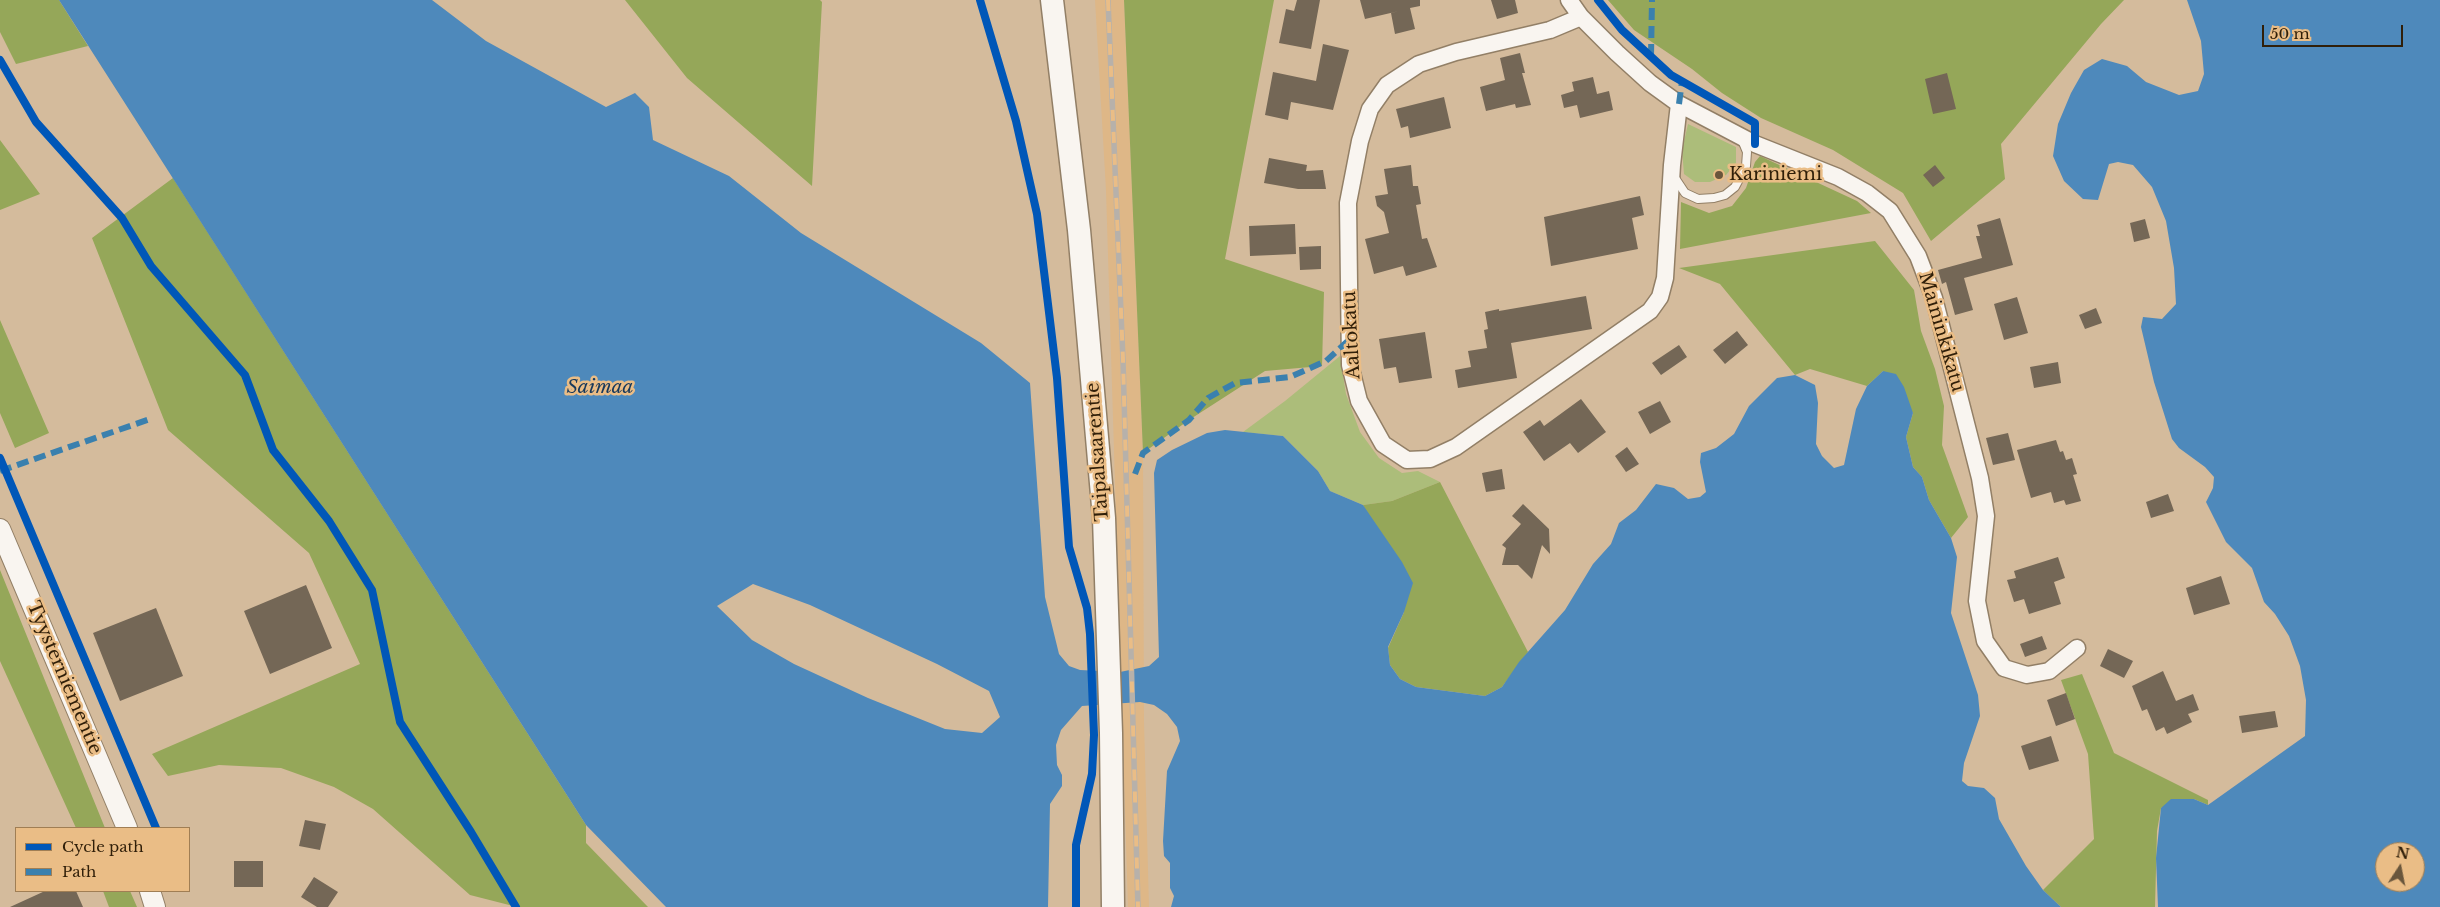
<!DOCTYPE html>
<style>
body{margin:0}
#map{position:relative;width:2440px;height:907px;overflow:hidden;background:#d4bb9c;font-family:"Libre Baskerville",serif}
canvas{display:block}
.legend{position:absolute;left:15px;top:827px;width:175px;height:65px;box-sizing:border-box;background:#eabd86;border:1px solid #a07e54;margin:0;padding:6px 9px;list-style:none;font-size:15px;color:#301f09}
.legend li{display:flex;align-items:center;gap:10px;height:25px}
.legend b{width:25px;border:1px solid #a07e54}
.north{position:absolute;left:2375px;top:842px;width:50px;height:50px;box-sizing:border-box;background:#eabd86;border:1px solid #a07e54;border-radius:50%;rotate:11deg;font-size:14px;font-weight:700;line-height:20px;text-align:center;color:#301f09}
.north::after{content:'';display:block;margin:auto;width:18px;height:22px;background:#69563c;clip-path:polygon(50% 0,100% 100%,50% 72%,0 100%)}
.scale{position:absolute;left:2262px;top:25px;width:141px;height:22px;box-sizing:border-box;border:2px solid #301f09;border-top:0;padding-left:6px;font-size:15px;line-height:18px;white-space:nowrap;color:#301f09;-webkit-text-stroke:4px #eabd86;paint-order:stroke}
</style>
<div id="map">
<canvas width="2440" height="907"></canvas>
<ul class="legend">
<li><b style="height:6px;background:#0057b8"></b>Cycle path</li>
<li><b style="height:6px;background:#3a80ae"></b>Path</li>
</ul>
<div class="north">N</div>
<div class="scale">50 m</div>
</div>
<script>
const ctx = document.querySelector('canvas').getContext('2d');
ctx.lineJoin = 'round';
function fillPath(path, color) { ctx.fillStyle = color; ctx.fill(path, 'evenodd'); }
const toPath = rows => new Path2D(rows.map(r => 'M' + r).join(''));
function trace(path, color, width, dash) { ctx.strokeStyle = color; ctx.lineWidth = width; ctx.lineCap = dash ? 'butt' : 'round'; ctx.setLineDash(dash || []); ctx.stroke(path); }
function write(font, color, halo, rows, align = 'center') {
  ctx.font = font + ' "Libre Baskerville",serif'; ctx.lineWidth = 5; ctx.setLineDash([]); ctx.textBaseline = 'middle'; ctx.strokeStyle = halo; ctx.fillStyle = color; for (const [text, x, y, turn = 0] of rows) {
    ctx.save(); ctx.translate(x, y); ctx.rotate((+turn || 0) * Math.PI / 180); ctx.textAlign = isNaN(turn) ? turn : align; if (halo) ctx.strokeText(text, 0, 0); ctx.fillText(text, 0, 0); ctx.restore();
  }
}
const built = toPath([
 [1095,0,1124,0,1143,453,1144,722,1149,907,1128,907,1106,190]
]);
const green = toPath([
 [1688,124,1736,147,1736,163,1726,175,1710,182,1695,182,1684,174,1682,150],
 [1340,356,1346,394,1360,432,1379,458,1402,473,1418,471,1440,482,1392,501,1363,505,1330,491,1318,471,1283,436,1243,432,1285,401]
]);
const forest = toPath([
 [0,0,59,0,88,46,16,64,0,32],
 [625,0,820,0,822,2,812,186,687,78],
 [1124,0,1274,0,1225,259,1324,292,1322,366,1265,371,1189,420,1143,453],
 [1608,0,2124,0,2101,24,2001,144,2005,179,1931,241,1903,193,1833,150,1761,118,1722,93,1692,69,1634,30],
 [0,140,40,194,0,210],
 [1760,156,1857,201,1871,213,1680,249,1681,202,1709,213,1732,206,1746,188,1755,162],
 [173,178,586,825,586,843,648,907,517,907,470,895,373,809,334,787,281,768,219,765,168,776,152,754,360,664,309,553,168,430,92,238],
 [1875,241,1914,290,1921,331,1935,369,1944,406,1942,445,1968,517,1951,538,1929,500,1922,477,1913,467,1906,437,1913,413,1883,371,1867,386,1810,369,1795,375,1720,284,1679,268],
 [0,320,49,433,15,448,0,413],
 [1440,482,1528,652,1502,687,1485,696,1416,687,1400,679,1390,665,1388,648,1404,612,1363,505,1392,501],
 [0,570,105,828,76,828,0,661],
 [2082,674,2114,753,2208,800,2208,805,2194,799,2161,808,2157,831,2155,907,2061,907,2043,890,2094,839,2088,754,2061,680],
 [103,891,130,891,137,907,109,907]
]);
const water = toPath([
 [59,0,432,0,486,41,606,107,635,93,649,107,653,140,729,176,801,233,981,343,1030,383,1045,597,1059,654,1069,666,1080,670,1120,672,1149,666,1159,657,1154,473,1157,460,1172,450,1207,433,1225,430,1283,436,1318,471,1330,491,1363,505,1402,562,1413,583,1404,612,1388,647,1390,665,1400,679,1416,687,1485,696,1502,687,1519,662,1565,610,1593,564,1611,544,1619,523,1636,510,1656,484,1674,488,1688,499,1700,497,1706,492,1700,462,1701,453,1716,448,1734,434,1749,406,1777,378,1795,375,1815,385,1818,403,1816,444,1822,456,1834,468,1844,465,1856,409,1867,386,1883,371,1896,374,1904,387,1913,413,1906,437,1913,467,1922,477,1929,500,1951,538,1957,557,1951,613,1978,695,1980,716,1964,763,1962,781,1968,786,1984,788,1995,798,1999,819,2026,866,2043,890,2061,907,1171,907,1174,896,1170,888,1170,863,1164,856,1163,841,1167,771,1180,741,1177,727,1167,714,1154,705,1140,702,1082,706,1061,730,1056,745,1057,765,1062,775,1062,786,1050,804,1048,907,666,907,586,825],
 [753,584,810,605,937,664,989,691,1000,717,982,733,945,729,868,698,794,664,752,640,717,606],
 [2187,0,2440,0,2440,907,2158,907,2156,858,2161,808,2171,799,2194,799,2208,805,2305,736,2306,700,2300,666,2289,636,2275,614,2264,602,2252,568,2226,542,2206,502,2213,488,2214,477,2205,467,2179,448,2172,439,2154,382,2141,327,2143,317,2162,319,2176,304,2174,268,2166,221,2152,187,2133,165,2118,162,2109,164,2098,200,2083,199,2064,181,2053,156,2058,124,2071,93,2084,70,2102,59,2127,66,2146,82,2179,95,2198,91,2204,74,2201,41],
 [2385,852,2415,852,2415,882,2385,882]
]);
const building = toPath([
 [1297,0,1320,0,1311,49,1279,43,1286,9,1294,11],
 [1360,0,1420,0,1420,6,1410,8,1415,29,1395,34,1391,13,1399,11,1365,19],
 [1491,0,1515,0,1518,13,1497,19],
 [1323,44,1349,50,1333,110,1291,102,1288,120,1265,115,1273,72,1316,81],
 [1520,53,1525,73,1522,73,1531,105,1516,108,1515,104,1486,111,1480,87,1505,80,1500,58],
 [1947,73,1956,109,1933,114,1925,79],
 [1593,77,1597,94,1609,91,1613,110,1580,118,1577,105,1564,108,1561,95,1574,91,1572,82],
 [1444,97,1451,128,1410,138,1408,126,1401,128,1396,109],
 [1269,158,1307,165,1306,171,1323,170,1326,189,1298,189,1264,183],
 [1411,165,1413,186,1418,186,1421,204,1416,205,1422,239,1427,238,1437,267,1406,276,1403,266,1374,274,1365,239,1389,233,1384,212,1377,206,1375,196,1388,194,1384,169],
 [1935,165,1945,178,1933,187,1923,175],
 [1640,196,1644,215,1632,218,1638,249,1551,266,1544,217],
 [2000,218,2013,265,1964,278,1973,310,1955,315,1946,282,1942,284,1938,270,1982,258,1976,236,1980,236,1977,225],
 [2145,219,2150,238,2134,242,2130,223],
 [1295,224,1296,254,1250,256,1249,226],
 [1321,246,1321,269,1300,270,1299,247],
 [1586,296,1592,329,1511,343,1517,378,1458,388,1455,370,1471,367,1468,351,1487,348,1484,330,1488,329,1485,312,1499,309,1499,311],
 [2017,297,2028,333,2004,340,1994,304],
 [2096,308,2102,323,2085,329,2079,315],
 [1737,331,1748,345,1725,364,1713,350],
 [1425,332,1432,378,1399,383,1396,367,1384,369,1379,339],
 [1679,345,1687,357,1661,375,1652,363],
 [2058,362,2061,383,2034,388,2030,367],
 [1581,399,1606,432,1578,453,1570,443,1544,461,1523,432,1540,420,1544,426],
 [1660,401,1671,422,1650,434,1638,412],
 [2008,433,2015,460,1993,465,1986,438],
 [2056,440,2060,452,2063,451,2066,460,2072,458,2077,474,2073,475,2081,501,2066,505,2064,500,2054,503,2051,492,2031,498,2017,450],
 [1627,447,1639,464,1626,472,1615,456],
 [1502,469,1505,489,1486,492,1482,473],
 [2168,494,2174,511,2151,518,2146,502],
 [1523,504,1549,529,1550,554,1542,545,1532,579,1518,565,1502,565,1506,548,1502,545,1521,524,1512,516],
 [2058,557,2065,578,2054,582,2061,604,2029,614,2024,599,2014,602,2007,580,2016,578,2014,571],
 [2221,576,2230,604,2194,615,2186,588],
 [306,585,332,648,270,674,244,611],
 [156,608,183,676,120,701,93,633],
 [2042,636,2047,649,2025,657,2020,644],
 [2108,649,2133,661,2124,678,2100,666],
 [2163,671,2176,701,2193,694,2199,710,2188,714,2192,722,2167,734,2164,727,2156,731,2147,709,2142,711,2132,686],
 [2066,693,2075,719,2056,726,2047,700],
 [2275,711,2278,727,2242,733,2239,716],
 [2051,736,2059,761,2029,770,2021,746],
 [305,820,326,824,320,850,299,846],
 [234,861,263,861,263,887,234,887],
 [314,877,338,892,328,907,317,907,301,897],
 [45,891,76,891,83,907,10,907]
]);
const service = toPath([
 [1675,178,1685,193,1698,199,1714,198,1725,195,1735,187,1746,166,1747,152,1742,140]
]);
const minor = toPath([
 [1569,0,1581,17,1617,53,1650,83,1679,104,1755,144,1838,177,1867,193,1890,211,1918,256,1934,298,1980,478,1986,516,1977,601,1985,641,2004,668,2027,675,2049,671,2077,648],
 [1581,17,1550,30,1456,52,1419,64,1387,85,1370,109,1360,141,1348,203,1350,365,1359,401,1383,444,1407,460,1430,459,1456,447,1650,311,1660,297,1665,278,1672,165,1679,104]
]);
const tertiary = toPath([
 [0,529,127,828],
 [150,891,155,907]
]);
const secondary = toPath([
 [1052,0,1079,230,1104,518,1111,733,1113,907]
]);
const rail = toPath([
 [1108,0,1123,360,1138,907]
]);
const quiet = toPath([
 [1651,56,1652,0],
 [1679,104,1682,81],
 [0,471,153,418],
 [1135,474,1143,453,1189,420,1208,398,1235,383,1290,377,1326,361,1350,339]
]);
const cycleway = toPath([
 [980,0,1016,121,1037,214,1057,378,1069,547,1087,608,1090,634,1094,735,1092,774,1076,845,1076,907],
 [1598,0,1622,30,1671,75,1755,123,1755,144],
 [0,60,36,122,122,218,151,266,245,375,273,450,329,521,372,590,400,722,471,832,516,907],
 [0,458,156,828]
]);
const markers = [
 [1719,175,5,"#69563c"]
];
const poiNames = [
 ["Kariniemi",1729,175]
];
const streetNames = [
 ["Maininkikatu",1941,332,74],
 ["Aaltokatu",1352,335,-93],
 ["Taipalsaarentie",1098,452,-94],
 ["Tyysterniementie",64,678,67]
];
const waterNames = [
 ["Saimaa",600,388]
];
fillPath(built, '#deb787');
fillPath(green, '#acbd7a');
fillPath(forest, '#95a759');
fillPath(water, '#4e89bb');
fillPath(building, '#746756');
trace(service, '#927f66', 10);
trace(minor, '#927f66', 19);
trace(tertiary, '#927f66', 22);
trace(secondary, '#927f66', 25);
trace(service, '#f9f5f0', 8);
trace(minor, '#f9f5f0', 16);
trace(tertiary, '#f9f5f0', 20);
trace(secondary, '#f9f5f0', 22);
trace(rail, '#b7b1aa', 5.5);
trace(rail, '#eabd86', 4, [11]);
trace(quiet, '#3a80ae', 6, [12, 6]);
trace(cycleway, '#0057b8', 8);
for (const [x, y, r, color] of markers) { const dot = new Path2D(); dot.arc(x, y, r, 0, 2 * Math.PI); ctx.fillStyle = color; ctx.fill(dot); trace(dot, '#eabd86', 2); }
write('18px', '#301f09', '#eabd86', poiNames, 'left');
write('18px', '#301f09', '#eabd86', streetNames);
write('italic 19px', '#16385b', '#eabd86', waterNames);
</script>
